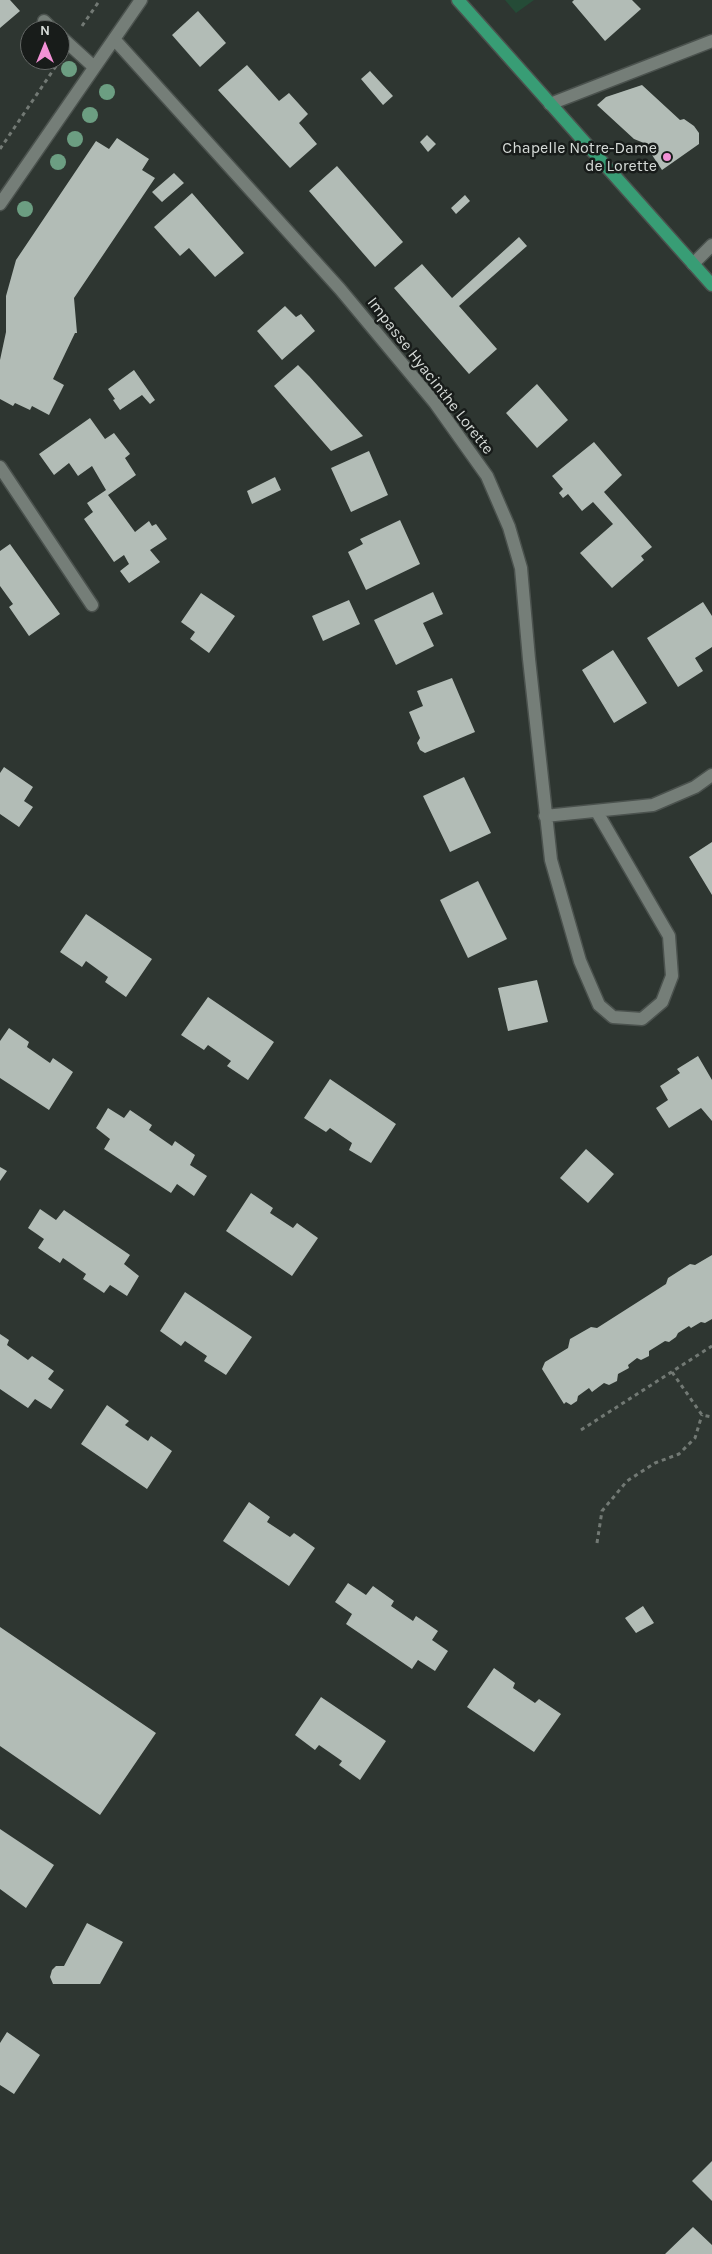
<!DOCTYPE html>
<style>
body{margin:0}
#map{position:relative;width:712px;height:2254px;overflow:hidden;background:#2e3631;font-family:Karla,sans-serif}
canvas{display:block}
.north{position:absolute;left:20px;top:20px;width:50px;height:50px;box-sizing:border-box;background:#181c1a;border:1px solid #646866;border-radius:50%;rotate:0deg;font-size:14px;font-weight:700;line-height:20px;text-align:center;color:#d5dad7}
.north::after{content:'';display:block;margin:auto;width:18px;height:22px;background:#f391d6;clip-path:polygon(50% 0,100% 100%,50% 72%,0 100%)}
</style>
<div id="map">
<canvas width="712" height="2254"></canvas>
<div class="north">N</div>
</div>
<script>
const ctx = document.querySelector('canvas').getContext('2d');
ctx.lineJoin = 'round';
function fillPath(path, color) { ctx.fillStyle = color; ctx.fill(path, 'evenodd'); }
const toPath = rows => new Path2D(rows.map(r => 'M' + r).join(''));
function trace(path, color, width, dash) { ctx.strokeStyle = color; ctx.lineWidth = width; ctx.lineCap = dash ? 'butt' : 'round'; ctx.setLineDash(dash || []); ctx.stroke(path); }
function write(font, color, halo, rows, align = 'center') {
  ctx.font = font + ' Karla,sans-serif'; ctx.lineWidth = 5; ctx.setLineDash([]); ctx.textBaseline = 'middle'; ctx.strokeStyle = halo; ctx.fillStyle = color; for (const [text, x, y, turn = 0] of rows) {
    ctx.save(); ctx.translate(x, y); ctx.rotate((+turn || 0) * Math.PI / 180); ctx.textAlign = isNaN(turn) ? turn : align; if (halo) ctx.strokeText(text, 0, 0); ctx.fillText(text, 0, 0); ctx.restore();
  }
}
const green = toPath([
 [505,0,534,0,516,13]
]);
const building = toPath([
 [0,0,10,0,20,11,0,28],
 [574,0,632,0,641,9,605,41,572,2],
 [198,11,226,43,200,67,172,35],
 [247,65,279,101,289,93,308,114,299,123,317,144,290,168,218,90],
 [370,71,393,96,383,105,361,79],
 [642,85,680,120,684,119,694,126,699,133,699,144,662,170,644,143,634,139,597,105,606,97],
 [427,135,436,144,428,152,420,142],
 [117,138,149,159,142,170,155,178,74,298,77,333,75,333,53,379,64,385,49,415,32,406,30,410,15,403,13,406,0,399,0,360,6,332,6,296,16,260,96,141,109,149],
 [337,166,403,242,375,267,309,191],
 [174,173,184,183,162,202,152,192],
 [192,193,244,253,215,277,189,248,180,256,154,227],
 [465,195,470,201,456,214,451,208],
 [519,237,527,246,459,306,497,349,469,374,394,288,422,264,452,298],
 [285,306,296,317,301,314,315,331,282,360,257,331],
 [298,365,309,376,363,436,331,451,274,386],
 [134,370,155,400,150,404,142,395,120,410,113,400,115,399,108,389],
 [537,384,568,420,537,448,506,413],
 [90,418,105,439,114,433,130,454,125,458,136,475,108,495,135,532,149,521,152,526,156,524,167,539,150,550,160,562,129,583,120,571,129,564,124,555,114,562,84,519,93,512,87,503,106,490,92,466,78,476,69,463,54,475,39,454],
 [594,442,622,475,604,492,652,547,641,556,644,560,612,588,580,553,613,524,593,502,582,511,568,494,563,498,559,493,563,489,552,476],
 [369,451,388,495,351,512,331,468],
 [275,477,281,490,252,504,247,491],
 [400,520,420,564,366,590,348,552,363,544,360,539],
 [10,544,60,614,29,636,9,607,13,604,0,586,0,551],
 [433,592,443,614,423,623,434,646,396,665,374,620],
 [201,593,235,616,209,653,190,639,195,632,181,622],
 [349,600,360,624,323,641,312,616],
 [703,602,712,616,712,647,695,658,703,671,678,687,647,638],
 [613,650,647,703,614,723,582,670],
 [452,678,475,732,425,753,420,750,417,743,420,738,409,712,423,706,417,691],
 [4,767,33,787,24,801,33,807,19,827,0,814,0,773],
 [464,777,491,833,450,852,423,796],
 [712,842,712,895,689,857],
 [478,881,507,939,468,958,440,900],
 [86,914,152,959,126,997,105,982,108,977,86,961,82,967,60,952],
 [537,980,548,1022,508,1031,498,988],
 [208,997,274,1042,248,1080,227,1066,231,1061,208,1045,204,1050,181,1035],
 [9,1028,29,1042,27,1047,50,1063,53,1058,73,1072,49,1110,0,1078,0,1041],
 [698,1056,712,1080,712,1121,701,1108,669,1128,656,1108,668,1100,660,1086,680,1073,677,1069],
 [330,1079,396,1124,371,1163,349,1150,352,1143,330,1128,326,1132,304,1118],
 [108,1108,124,1118,130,1110,152,1125,149,1130,172,1146,175,1141,195,1155,190,1165,207,1176,194,1196,177,1184,171,1193,104,1149,110,1139,96,1128],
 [586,1149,614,1174,588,1203,560,1178],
 [0,1167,7,1171,0,1181],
 [251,1193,273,1208,270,1213,293,1228,297,1223,318,1238,292,1276,226,1231],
 [40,1209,56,1220,64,1210,130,1255,124,1264,139,1276,127,1296,110,1285,104,1293,83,1279,86,1274,63,1258,60,1263,38,1248,44,1239,28,1228],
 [712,1255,712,1319,705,1323,701,1322,691,1328,689,1326,678,1333,676,1337,669,1342,665,1341,649,1351,649,1356,641,1360,637,1358,628,1365,629,1368,618,1374,617,1381,609,1385,604,1383,592,1392,589,1388,578,1396,577,1401,571,1405,566,1402,564,1404,542,1369,545,1362,568,1348,570,1339,591,1327,597,1328,666,1284,668,1278,690,1264,695,1265],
 [185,1292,252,1337,226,1375,204,1361,207,1356,185,1341,181,1346,160,1331],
 [0,1334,9,1340,7,1345,28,1360,32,1356,54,1371,48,1379,64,1390,51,1409,35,1399,28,1408,0,1389],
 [107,1405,129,1421,125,1425,148,1441,151,1436,172,1451,147,1489,81,1444],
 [249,1502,270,1517,267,1522,290,1537,294,1533,315,1548,289,1586,223,1541],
 [348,1583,366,1595,373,1586,394,1601,391,1606,413,1621,416,1616,438,1631,432,1640,448,1651,435,1671,418,1660,412,1669,346,1624,352,1614,335,1602],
 [643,1606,654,1623,636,1633,625,1618],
 [0,1627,156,1733,100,1815,0,1746],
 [494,1668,515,1683,513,1688,535,1703,539,1699,561,1714,534,1752,467,1707],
 [321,1697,386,1741,360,1780,339,1765,342,1761,319,1745,315,1750,295,1735],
 [0,1829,54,1865,26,1908,0,1889],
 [87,1923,123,1942,100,1984,53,1984,50,1977,52,1970,56,1966,64,1966],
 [7,2032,40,2055,14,2094,0,2085,0,2043],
 [712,2161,712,2201,692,2181],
 [693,2227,712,2245,712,2254,665,2254]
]);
const path = toPath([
 [82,26,100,0],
 [0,149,58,63],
 [672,1372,702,1415,712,1417],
 [581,1430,712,1346],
 [597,1543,602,1511,627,1481,655,1463,679,1454,695,1438,702,1415]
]);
const minor = toPath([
 [44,21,53,30],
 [60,36,94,67],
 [114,39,340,289,435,403,487,476,509,527,521,568,529,659,551,860,580,961,599,1005,613,1017,642,1019,662,1002,672,976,669,936,597,812],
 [550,104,712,41],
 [0,204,141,0],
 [693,264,712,245],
 [0,467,92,605],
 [545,816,653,805,695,787,712,775]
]);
const major = toPath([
 [458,0,712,285]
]);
const trees = [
 [69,69],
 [107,92],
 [90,115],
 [75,139],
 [58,162],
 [25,209]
];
const markers = [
 [667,157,5,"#f391d6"]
];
const poiNames = [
 ["Chapelle Notre-Dame",657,148],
 ["de Lorette",657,166]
];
const streetNames = [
 ["Impasse Hyacinthe Lorette",430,376,52]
];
fillPath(green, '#254b37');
fillPath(building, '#b2bcb6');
trace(minor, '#4b524e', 15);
trace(major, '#4b524e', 15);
trace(path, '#727974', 3, [4, 4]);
trace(minor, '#757e78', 12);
trace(major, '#389d75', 12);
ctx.fillStyle = '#6c9e82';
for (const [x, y] of trees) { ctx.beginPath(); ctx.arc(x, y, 8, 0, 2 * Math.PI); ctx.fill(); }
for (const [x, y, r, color] of markers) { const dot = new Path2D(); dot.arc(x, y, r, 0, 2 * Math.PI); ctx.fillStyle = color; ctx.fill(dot); trace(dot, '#181c1a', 2); }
write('16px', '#d5dad7', '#181c1a', poiNames, 'right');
write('16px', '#d5dad7', '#181c1a', streetNames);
</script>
